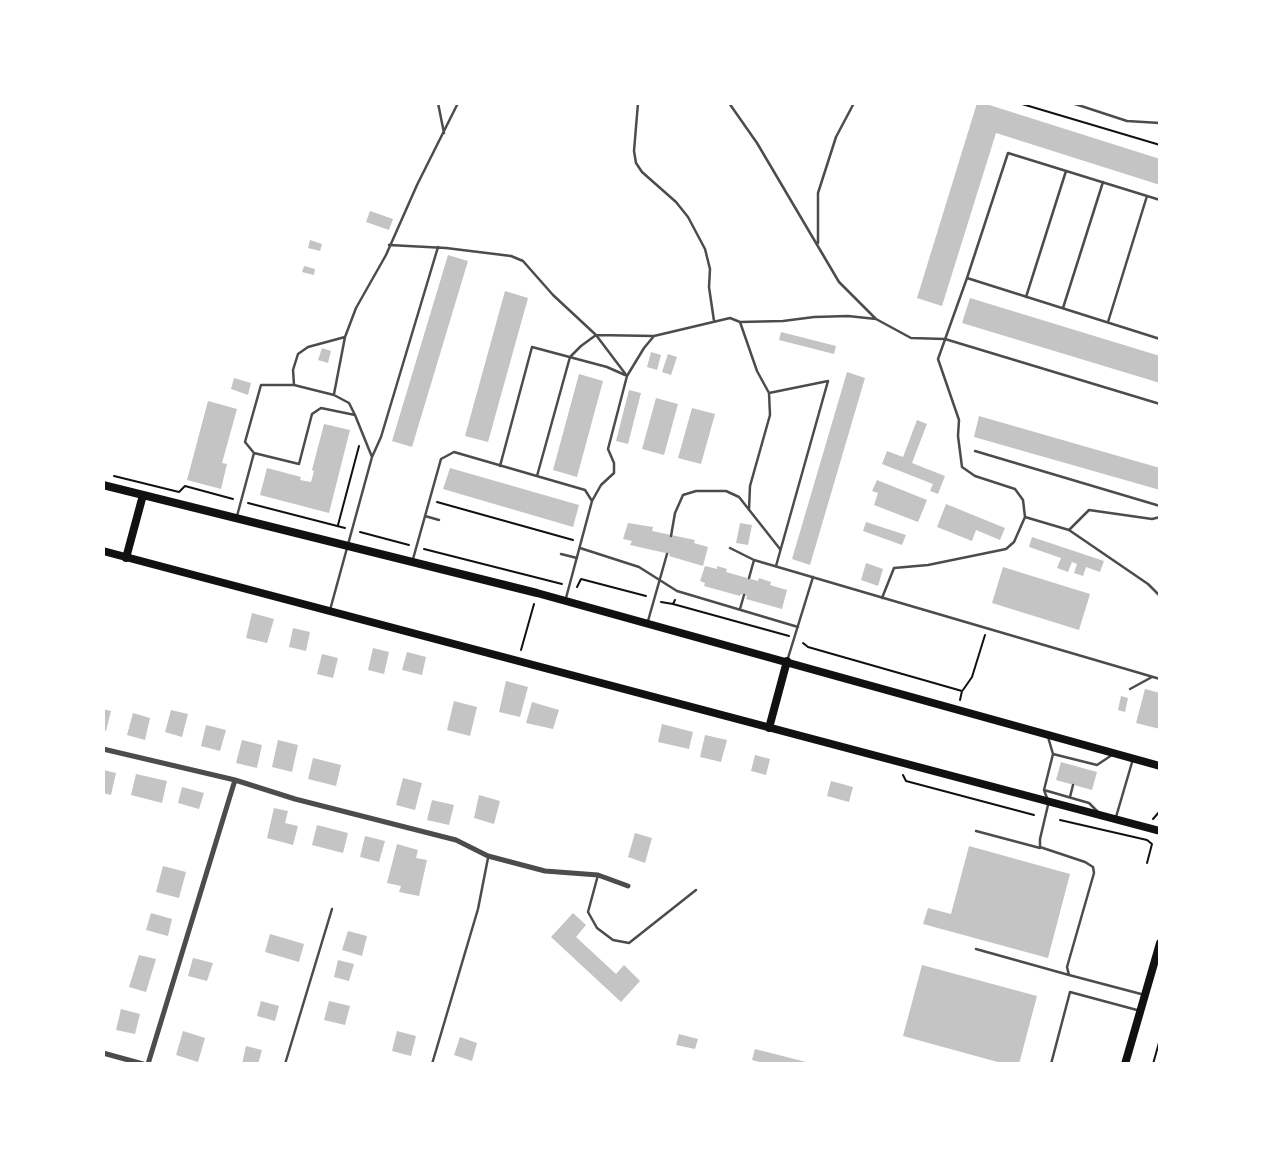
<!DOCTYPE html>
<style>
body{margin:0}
#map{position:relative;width:1263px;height:1167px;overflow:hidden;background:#fff;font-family:Overpass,sans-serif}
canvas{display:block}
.frame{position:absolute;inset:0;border:105px solid #fff;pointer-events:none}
</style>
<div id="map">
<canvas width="1263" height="1167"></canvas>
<div class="frame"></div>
</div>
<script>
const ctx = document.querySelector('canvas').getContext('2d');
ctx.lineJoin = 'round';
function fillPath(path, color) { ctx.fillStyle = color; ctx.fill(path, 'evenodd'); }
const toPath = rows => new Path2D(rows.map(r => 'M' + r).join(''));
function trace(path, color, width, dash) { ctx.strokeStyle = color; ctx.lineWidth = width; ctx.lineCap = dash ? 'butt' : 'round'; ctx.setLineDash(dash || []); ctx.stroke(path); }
const building = toPath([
 [977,103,983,103,1160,159,1160,185,996,133,942,306,917,298],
 [370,211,393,219,389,230,366,222],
 [310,240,322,244,320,251,308,248],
 [448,255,468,261,412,447,392,441],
 [304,266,315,269,314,275,302,272],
 [505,291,528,298,488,442,465,436],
 [970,298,1160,356,1160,383,962,323],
 [781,332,836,346,834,354,779,340],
 [322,348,331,351,328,363,318,360],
 [651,352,661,355,657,370,647,367],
 [668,354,677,357,671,375,662,372],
 [847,372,865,378,810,565,792,559],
 [579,374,603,381,577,477,553,470],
 [234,378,251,383,248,395,231,389],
 [629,390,641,393,628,444,616,441],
 [656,398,678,404,664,455,642,449],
 [208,401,237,409,222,463,227,464,221,489,187,480],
 [692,408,715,414,701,464,678,458],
 [979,416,1160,468,1160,490,974,437],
 [917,420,927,424,912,463,945,476,938,494,930,491,933,484,882,464,887,451,903,457],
 [324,424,350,430,329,513,260,495,267,468,301,477,300,480,311,482,314,471,312,470],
 [450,468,579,505,573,527,443,489],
 [877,480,927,500,918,522,874,505,878,493,872,491],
 [946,504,1005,528,1000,540,976,530,972,541,937,527],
 [866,522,906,535,902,545,863,531],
 [628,523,653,527,652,531,695,540,694,543,708,547,703,566,669,556,670,554,630,545,632,541,623,539],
 [740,523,752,525,748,545,736,543],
 [1032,537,1104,561,1100,572,1086,567,1083,576,1074,573,1077,564,1072,562,1068,572,1057,568,1061,558,1029,547],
 [866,563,883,569,878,586,861,580],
 [705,566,717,569,717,566,727,569,726,572,758,581,759,578,771,582,770,585,787,590,782,609,746,599,747,596,741,594,740,596,704,586,705,583,700,581],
 [1003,567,1090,594,1079,630,992,603],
 [252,613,274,619,267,643,246,638],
 [293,628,310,632,306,651,289,647],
 [373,648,389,652,384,674,368,670],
 [407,652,426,657,422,675,402,670],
 [322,654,338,658,333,678,317,674],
 [506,681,528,687,520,717,499,712],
 [1145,689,1160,693,1160,729,1136,723],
 [1121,696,1128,698,1125,712,1118,710],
 [454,701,477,707,470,736,447,730],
 [532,702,559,710,553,729,526,723],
 [103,709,111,711,106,731,103,730],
 [171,710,188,714,182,737,165,732],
 [133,713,150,718,145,740,127,735],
 [662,724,693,732,689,749,658,742],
 [206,725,226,730,220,751,201,746],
 [705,735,727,740,721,762,700,757],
 [242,740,262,745,257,768,236,763],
 [278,740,298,745,292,772,272,767],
 [755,755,770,759,766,775,751,771],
 [313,758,341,765,336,786,308,779],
 [1061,762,1097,772,1092,790,1056,780],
 [103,770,116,773,111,795,103,793],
 [136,774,167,781,162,803,131,795],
 [403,778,422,783,415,810,396,805],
 [831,781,853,787,849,802,827,796],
 [182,787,204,793,199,809,178,803],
 [479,795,500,801,494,824,474,818],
 [432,800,454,805,449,825,427,820],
 [274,808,288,811,285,823,298,826,293,845,267,838],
 [317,825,348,833,343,853,312,845],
 [635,833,652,838,645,863,628,857],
 [365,836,385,841,379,862,360,857],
 [397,844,418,850,416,858,427,860,419,896,399,892,401,886,387,883],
 [969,846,1070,874,1048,958,923,924,928,908,951,914],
 [163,866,186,872,179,898,156,892],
 [151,913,172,919,168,936,146,930],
 [573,913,586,925,576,937,616,974,624,965,640,981,621,1002,551,937],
 [348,931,367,936,362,956,342,950],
 [270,934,304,944,299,962,265,952],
 [139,955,156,959,146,992,129,987],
 [193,958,213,963,207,981,188,976],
 [338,960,354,964,349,981,334,977],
 [922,965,1037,996,1019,1064,1005,1064,903,1036],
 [261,1001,279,1006,275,1021,257,1016],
 [329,1001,350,1006,345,1025,324,1020],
 [121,1009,140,1014,135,1034,116,1030],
 [183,1031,205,1038,198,1062,176,1055],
 [397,1031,416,1036,411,1056,392,1051],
 [679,1034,698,1039,695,1049,676,1045],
 [460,1037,477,1043,472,1061,454,1055],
 [246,1046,262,1050,258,1064,242,1064],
 [755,1049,810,1063,810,1064,767,1064,752,1060]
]);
const path = toPath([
 [1022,104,1160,145],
 [114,476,179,492,185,486,233,499],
 [437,502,573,540],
 [248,503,345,528],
 [338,525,359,446],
 [360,532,409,545],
 [424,549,562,584],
 [577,587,581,579,646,596],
 [675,600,673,604,789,636],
 [661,602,673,604],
 [803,643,808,647,962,691,960,700],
 [521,650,534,604],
 [963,690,972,677,985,635],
 [903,775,906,781,1034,815],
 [1153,819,1160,811],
 [1060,820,1147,840,1152,844,1147,863],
 [1153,1064,1160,1039]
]);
const service = toPath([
 [438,103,444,133],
 [638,103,634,151,636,163,642,172,676,202,688,217,705,249,710,269,709,287,714,321],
 [729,103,757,143,839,282,876,319],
 [1072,103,1127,121,1160,123],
 [818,243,818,193,836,137,854,103],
 [389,245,446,248,511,256,523,261,553,295,596,335,627,376],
 [967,278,1008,153,1160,200],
 [1026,297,1066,171],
 [1063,308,1103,182],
 [740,322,757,371,769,393,770,415,750,486,749,510],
 [1108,322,1147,196],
 [294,385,293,370,298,354,308,347,345,337],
 [769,393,828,381,776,566],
 [334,394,345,337,356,308,386,255,417,185,458,103],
 [355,415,349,403,334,395,294,385,261,385,245,442,254,453,299,464,312,414,321,408,355,415,372,457],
 [975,451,1160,506],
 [500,466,532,347,607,367,625,375],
 [537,476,570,357,581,346,596,335,654,336,730,318,740,322,783,321,814,317,848,316,876,319,911,338,945,339,1160,404],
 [592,501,601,485,614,473,614,463,608,449,627,376,644,348,654,336],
 [237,516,254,453],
 [425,516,439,520],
 [1025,517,1069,530,1148,584,1160,596],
 [1069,530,1089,510,1152,519,1160,517],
 [671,536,675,513,683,495,696,491,726,491,739,497,780,549],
 [580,548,639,567,677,591,798,627],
 [730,548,754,560,1160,679],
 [561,554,577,558],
 [413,559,441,459,454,452,585,490,592,501,566,598],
 [749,578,754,560],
 [882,598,894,568,928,565,1006,549,1014,542,1025,517,1023,500,1015,489,975,476,962,467,958,436,959,420,938,359,967,278,1160,339],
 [740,609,744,595],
 [330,610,372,457,381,437,438,247],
 [648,621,667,554],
 [788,658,813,577],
 [1130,689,1152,677],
 [1053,754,1097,765,1112,755],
 [1044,790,1089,803,1098,812],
 [1070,797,1073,785],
 [1047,798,1044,790,1053,754,1048,737],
 [1048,805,1040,839,1040,847,1085,862,1093,867,1094,873,1067,967,1069,975,1141,994],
 [1116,817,1133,759],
 [976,831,1040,848],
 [598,875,588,912,597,928,613,940,629,943,696,890],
 [976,949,1069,975],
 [285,1064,332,909],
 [432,1064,478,909,488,858],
 [1051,1064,1070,992,1137,1010]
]);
const minor = toPath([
 [103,749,235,780,295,799,456,840,488,856,545,871,598,875,628,886],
 [103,1053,143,1064],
 [148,1064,235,780]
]);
const secondary = toPath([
 [103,485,537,593,1160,766],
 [103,551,1160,831],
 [126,558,143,495],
 [769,728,787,661],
 [1125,1064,1160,943]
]);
fillPath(building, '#c4c4c4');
trace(path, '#111', 2);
trace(service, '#4c4c4c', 2.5);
trace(minor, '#4c4c4c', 5);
trace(secondary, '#111', 8);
</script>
